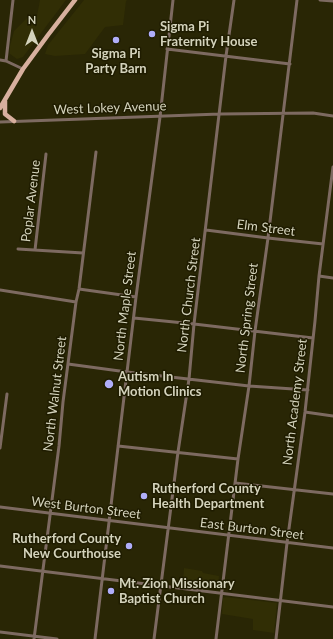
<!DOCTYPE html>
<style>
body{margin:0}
#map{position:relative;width:333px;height:639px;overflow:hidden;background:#292605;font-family:Lato,sans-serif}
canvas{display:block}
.north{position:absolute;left:12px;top:12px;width:40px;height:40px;-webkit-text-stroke:3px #1f1c00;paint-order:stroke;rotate:0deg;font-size:11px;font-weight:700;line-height:16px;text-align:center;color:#d4d3bc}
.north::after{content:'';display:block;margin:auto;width:14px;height:18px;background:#d4d3bc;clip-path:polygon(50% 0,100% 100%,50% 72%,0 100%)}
</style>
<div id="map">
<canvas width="333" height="639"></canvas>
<div class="north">N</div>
</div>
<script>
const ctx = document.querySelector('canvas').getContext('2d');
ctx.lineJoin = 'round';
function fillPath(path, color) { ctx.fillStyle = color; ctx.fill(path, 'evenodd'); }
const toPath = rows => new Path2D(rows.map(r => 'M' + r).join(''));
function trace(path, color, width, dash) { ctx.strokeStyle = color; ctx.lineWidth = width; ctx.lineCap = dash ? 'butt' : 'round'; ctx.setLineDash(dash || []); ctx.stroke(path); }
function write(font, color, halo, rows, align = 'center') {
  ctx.font = font + ' Lato,sans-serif'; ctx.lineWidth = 3; ctx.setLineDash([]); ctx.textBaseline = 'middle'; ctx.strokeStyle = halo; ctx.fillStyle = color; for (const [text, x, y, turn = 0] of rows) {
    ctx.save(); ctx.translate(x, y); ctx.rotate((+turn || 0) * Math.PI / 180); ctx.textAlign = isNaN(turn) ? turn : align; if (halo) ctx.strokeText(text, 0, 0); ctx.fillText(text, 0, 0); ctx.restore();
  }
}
const built = toPath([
 [40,0,66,0,23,57,17,59,10,54,10,46,14,31,27,18,37,16],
 [84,0,127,0,126,1,123,25,105,27,85,54,55,56,45,54,48,45],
 [184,568,202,571,203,573,219,576,218,589,183,584],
 [226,597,277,603,274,633,253,630,253,619,222,614,223,598]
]);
const minor = toPath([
 [320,0,333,1],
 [167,49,290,64],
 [0,60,6,61,23,69],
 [6,61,13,0],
 [0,122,220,114,313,113,333,116],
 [206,230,268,238,323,244],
 [18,249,83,253],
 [35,250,46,154],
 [319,276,333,278],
 [79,289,136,297],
 [0,290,76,302],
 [134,318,194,324,313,338],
 [68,364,127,372,249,386,308,390],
 [305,412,333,416],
 [118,446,238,459],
 [0,448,7,394],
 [235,483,333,494],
 [0,507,333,548],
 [0,566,333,607],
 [0,632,57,639],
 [34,639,59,446,63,402,76,302,79,289,96,152],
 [95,639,136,297,160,117,173,0],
 [154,639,178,452,189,379,194,324,226,56,234,0],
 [216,639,238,459,249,386,255,331,268,238,297,0],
 [276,639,287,543,305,412,315,321,319,276,333,167]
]);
const primary = toPath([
 [5,101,5,114,14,121],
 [0,108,23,69,48,35,75,0]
]);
const markers = [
 [152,34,4,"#b0aefa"],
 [116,40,4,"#b0aefa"],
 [109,384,5,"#b0aefa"],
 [144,496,4,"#b0aefa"],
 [129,546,4,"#b0aefa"],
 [111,591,4,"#b0aefa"]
];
const poiNames = [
 ["Sigma Pi",160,27],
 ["Fraternity House",160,42],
 ["Sigma Pi",116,54,"center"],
 ["Party Barn",116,69,"center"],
 ["Autism In",118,377],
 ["Motion Clinics",118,392],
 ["Rutherford County",152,489],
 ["Health Department",152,504],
 ["Rutherford County",121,539,"right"],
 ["New Courthouse",121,554,"right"],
 ["Mt. Zion Missionary",119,584],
 ["Baptist Church",119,599]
];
const streetNames = [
 ["West Lokey Avenue",110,108,-2],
 ["Poplar Avenue",31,201,-83],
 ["Elm Street",266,228,7],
 ["North Church Street",189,295,-83],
 ["North Maple Street",125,306,-83],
 ["North Spring Street",247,318,-83],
 ["North Walnut Street",55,394,-83],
 ["North Academy Street",295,402,-83],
 ["West Burton Street",86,508,7],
 ["East Burton Street",252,529,7]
];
fillPath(built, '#312e05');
trace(minor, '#7d6a61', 3);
trace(primary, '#d7af9e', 4.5);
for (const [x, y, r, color] of markers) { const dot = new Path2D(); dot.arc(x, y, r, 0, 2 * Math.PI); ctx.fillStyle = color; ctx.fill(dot); trace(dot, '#1f1c00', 1.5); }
write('bold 13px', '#d4d3bc', '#1f1c00', poiNames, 'left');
write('13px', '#d4d3bc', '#1f1c00', streetNames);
</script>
